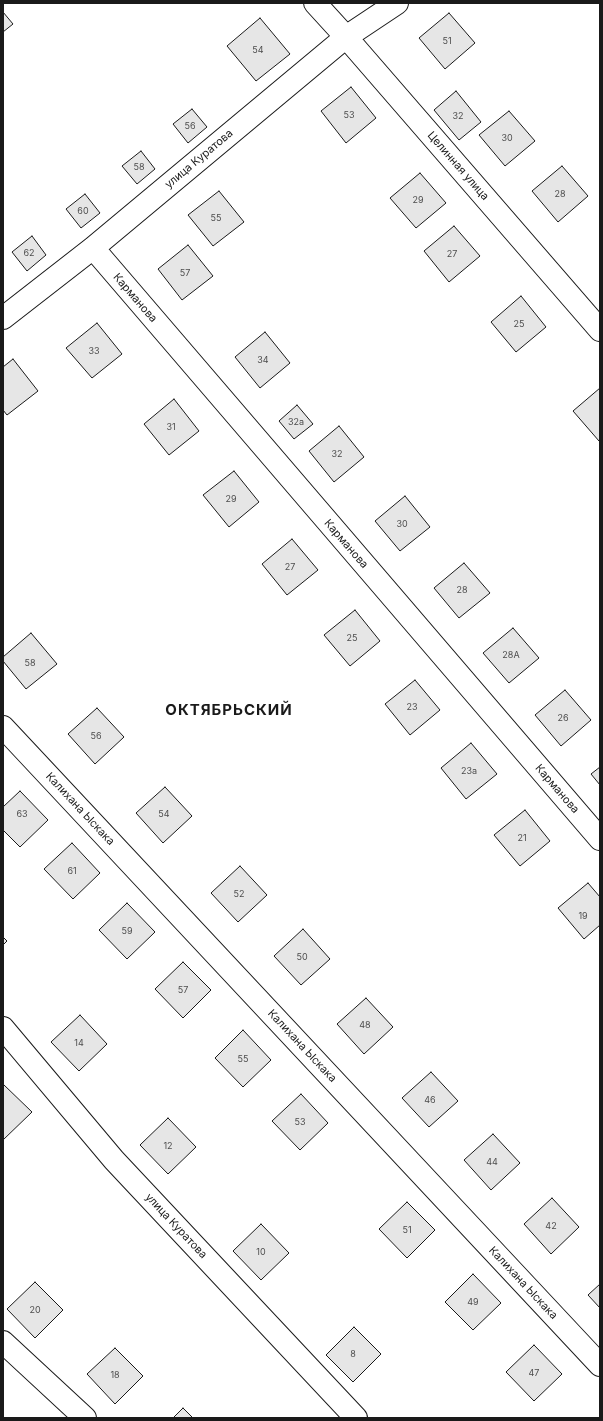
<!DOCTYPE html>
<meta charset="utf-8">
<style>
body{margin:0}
#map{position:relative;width:603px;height:1421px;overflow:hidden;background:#fff;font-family:Inter,sans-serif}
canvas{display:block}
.frame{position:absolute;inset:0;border:4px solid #1a1a1a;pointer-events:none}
</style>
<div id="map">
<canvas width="603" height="1421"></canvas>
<div class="frame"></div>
</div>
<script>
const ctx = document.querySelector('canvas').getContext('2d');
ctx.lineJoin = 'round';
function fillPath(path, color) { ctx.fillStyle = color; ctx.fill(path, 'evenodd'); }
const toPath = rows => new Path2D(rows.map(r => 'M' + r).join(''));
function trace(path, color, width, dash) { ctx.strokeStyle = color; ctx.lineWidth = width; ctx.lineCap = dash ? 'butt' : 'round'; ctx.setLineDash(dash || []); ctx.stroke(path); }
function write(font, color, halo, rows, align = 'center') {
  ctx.font = font + ' Inter,sans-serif'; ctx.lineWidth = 3; ctx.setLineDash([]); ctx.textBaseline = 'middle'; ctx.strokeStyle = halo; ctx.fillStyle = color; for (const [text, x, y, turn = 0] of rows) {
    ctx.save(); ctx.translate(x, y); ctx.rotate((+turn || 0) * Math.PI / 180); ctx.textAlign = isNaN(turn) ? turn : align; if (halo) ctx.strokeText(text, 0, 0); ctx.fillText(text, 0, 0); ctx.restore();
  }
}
const building = toPath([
 [3,12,13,24,3,32,3,12],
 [449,13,475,43,445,69,419,38,449,13],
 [260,18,290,54,256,81,227,46,260,18],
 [351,87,376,118,346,143,321,111,351,87],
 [456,91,481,122,459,140,434,110,456,91],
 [192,109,207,127,188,143,173,124,192,109],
 [509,111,535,141,505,166,479,135,509,111],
 [141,151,155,169,137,184,122,166,141,151],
 [562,166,588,196,558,222,532,191,562,166],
 [420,173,446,203,416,228,390,198,420,173],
 [219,191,244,222,213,246,188,215,219,191],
 [85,194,100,213,81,228,66,209,85,194],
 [454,226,480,256,449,282,424,251,454,226],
 [32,236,46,255,27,271,12,252,32,236],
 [188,245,213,276,182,300,158,269,188,245],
 [521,296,546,327,516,352,491,322,521,296],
 [97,323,122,354,92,378,66,348,97,323],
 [265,332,290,363,260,388,235,357,265,332],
 [13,359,38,391,7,415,3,410,3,367,13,359],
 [600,388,600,440,599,441,573,411,600,388],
 [174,399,199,431,169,455,144,424,174,399],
 [297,405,313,424,294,439,279,421,297,405],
 [339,426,364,457,334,482,309,451,339,426],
 [234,471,259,502,229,527,203,495,234,471],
 [405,496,430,527,400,551,375,521,405,496],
 [292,539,318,570,287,595,262,564,292,539],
 [464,563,490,593,459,618,434,588,464,563],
 [355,610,380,641,350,666,324,635,355,610],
 [513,628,539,658,509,683,483,653,513,628],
 [31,633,57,664,26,689,3,661,3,657,31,633],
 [415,680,440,710,410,735,385,704,415,680],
 [565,690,591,720,561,746,535,715,565,690],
 [97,708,124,737,95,764,68,734,97,708],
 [471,743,497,774,466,799,441,768,471,743],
 [600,767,600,785,591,774,600,767],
 [165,787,192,816,163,843,136,813,165,787],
 [20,791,48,820,20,847,3,830,3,807,20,791],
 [525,810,550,841,520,866,494,835,525,810],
 [72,843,100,873,73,899,44,869,72,843],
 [240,866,267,895,238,922,211,893,240,866],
 [588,883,600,897,600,925,584,939,558,908,588,883],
 [127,903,155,932,127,959,99,930,127,903],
 [303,929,330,959,301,985,274,956,303,929],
 [3,937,7,941,3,945,3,937],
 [183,962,211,990,183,1018,155,989,183,962],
 [366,998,393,1027,364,1054,337,1024,366,998],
 [80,1015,107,1044,79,1071,51,1042,80,1015],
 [243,1030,271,1060,243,1087,215,1058,243,1030],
 [431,1072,458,1101,429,1127,402,1098,431,1072],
 [3,1084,32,1112,3,1140,3,1084],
 [301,1094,328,1123,300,1150,272,1121,301,1094],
 [168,1118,196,1147,168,1174,140,1145,168,1118],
 [493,1134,520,1163,491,1190,464,1160,493,1134],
 [552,1198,579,1227,551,1254,524,1224,552,1198],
 [407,1202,435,1230,407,1258,379,1229,407,1202],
 [261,1224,289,1253,261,1280,233,1251,261,1224],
 [473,1274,501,1303,473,1330,445,1302,473,1274],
 [35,1282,63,1310,35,1338,7,1309,35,1282],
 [600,1284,600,1308,588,1295,600,1284],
 [354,1327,381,1354,353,1382,326,1355,354,1327],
 [534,1345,562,1374,534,1401,506,1372,534,1345],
 [115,1348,143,1376,115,1404,87,1374,115,1348],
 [183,1408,193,1418,173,1418,183,1408]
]);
const minor = toPath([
 [315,3,346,37,600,330],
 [93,248,600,839],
 [3,318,93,248,346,37,397,3],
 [3,727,600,1365],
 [3,1028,114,1160,356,1418],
 [3,1342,85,1418]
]);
const numberNames = [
 ["51",447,41],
 ["54",258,50],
 ["53",349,115],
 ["32",458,116],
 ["56",190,126],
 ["30",507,138],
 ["58",139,167],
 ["28",560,194],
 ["29",418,200],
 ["60",83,211],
 ["55",216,218],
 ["62",29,253],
 ["27",452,254],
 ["57",185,273],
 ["25",519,324],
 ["33",94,351],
 ["34",263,360],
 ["32а",296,422],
 ["31",171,427],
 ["32",337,454],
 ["29",231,499],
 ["30",402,524],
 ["27",290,567],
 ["28",462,590],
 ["25",352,638],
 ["28А",511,655],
 ["58",30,663],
 ["23",412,707],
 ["26",563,718],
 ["56",96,736],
 ["23а",469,771],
 ["63",22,814],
 ["54",164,814],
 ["21",522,838],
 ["61",72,871],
 ["52",239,894],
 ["19",583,916],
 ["59",127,931],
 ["50",302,957],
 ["57",183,990],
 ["48",365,1025],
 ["14",79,1043],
 ["55",243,1059],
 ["46",430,1100],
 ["53",300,1122],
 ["12",168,1146],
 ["44",492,1162],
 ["42",551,1226],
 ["51",407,1230],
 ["10",261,1252],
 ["49",473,1302],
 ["20",35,1310],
 ["8",353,1354],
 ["47",534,1373],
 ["18",115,1375]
];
const streetNames = [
 ["улица Куратова",199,159,-40],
 ["Целинная улица",458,166,49],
 ["Карманова",135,298,49],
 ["Карманова",346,544,49],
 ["Карманова",557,789,49],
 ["Калихана Ыскака",80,809,47],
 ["Калихана Ыскака",302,1046,47],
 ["улица Куратова",176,1226,47],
 ["Калихана Ыскака",523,1283,47]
];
const districtNames = [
 ["ОКТЯБРЬСКИЙ",229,710]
];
fillPath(building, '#e6e6e6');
trace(building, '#1a1a1a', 1);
trace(minor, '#1a1a1a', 24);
trace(minor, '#fff', 22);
write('9px', '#4d4d4d', null, numberNames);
write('11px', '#1a1a1a', '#fff', streetNames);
ctx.letterSpacing = '1px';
write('bold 15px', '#1a1a1a', '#fff', districtNames);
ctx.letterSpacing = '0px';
</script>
